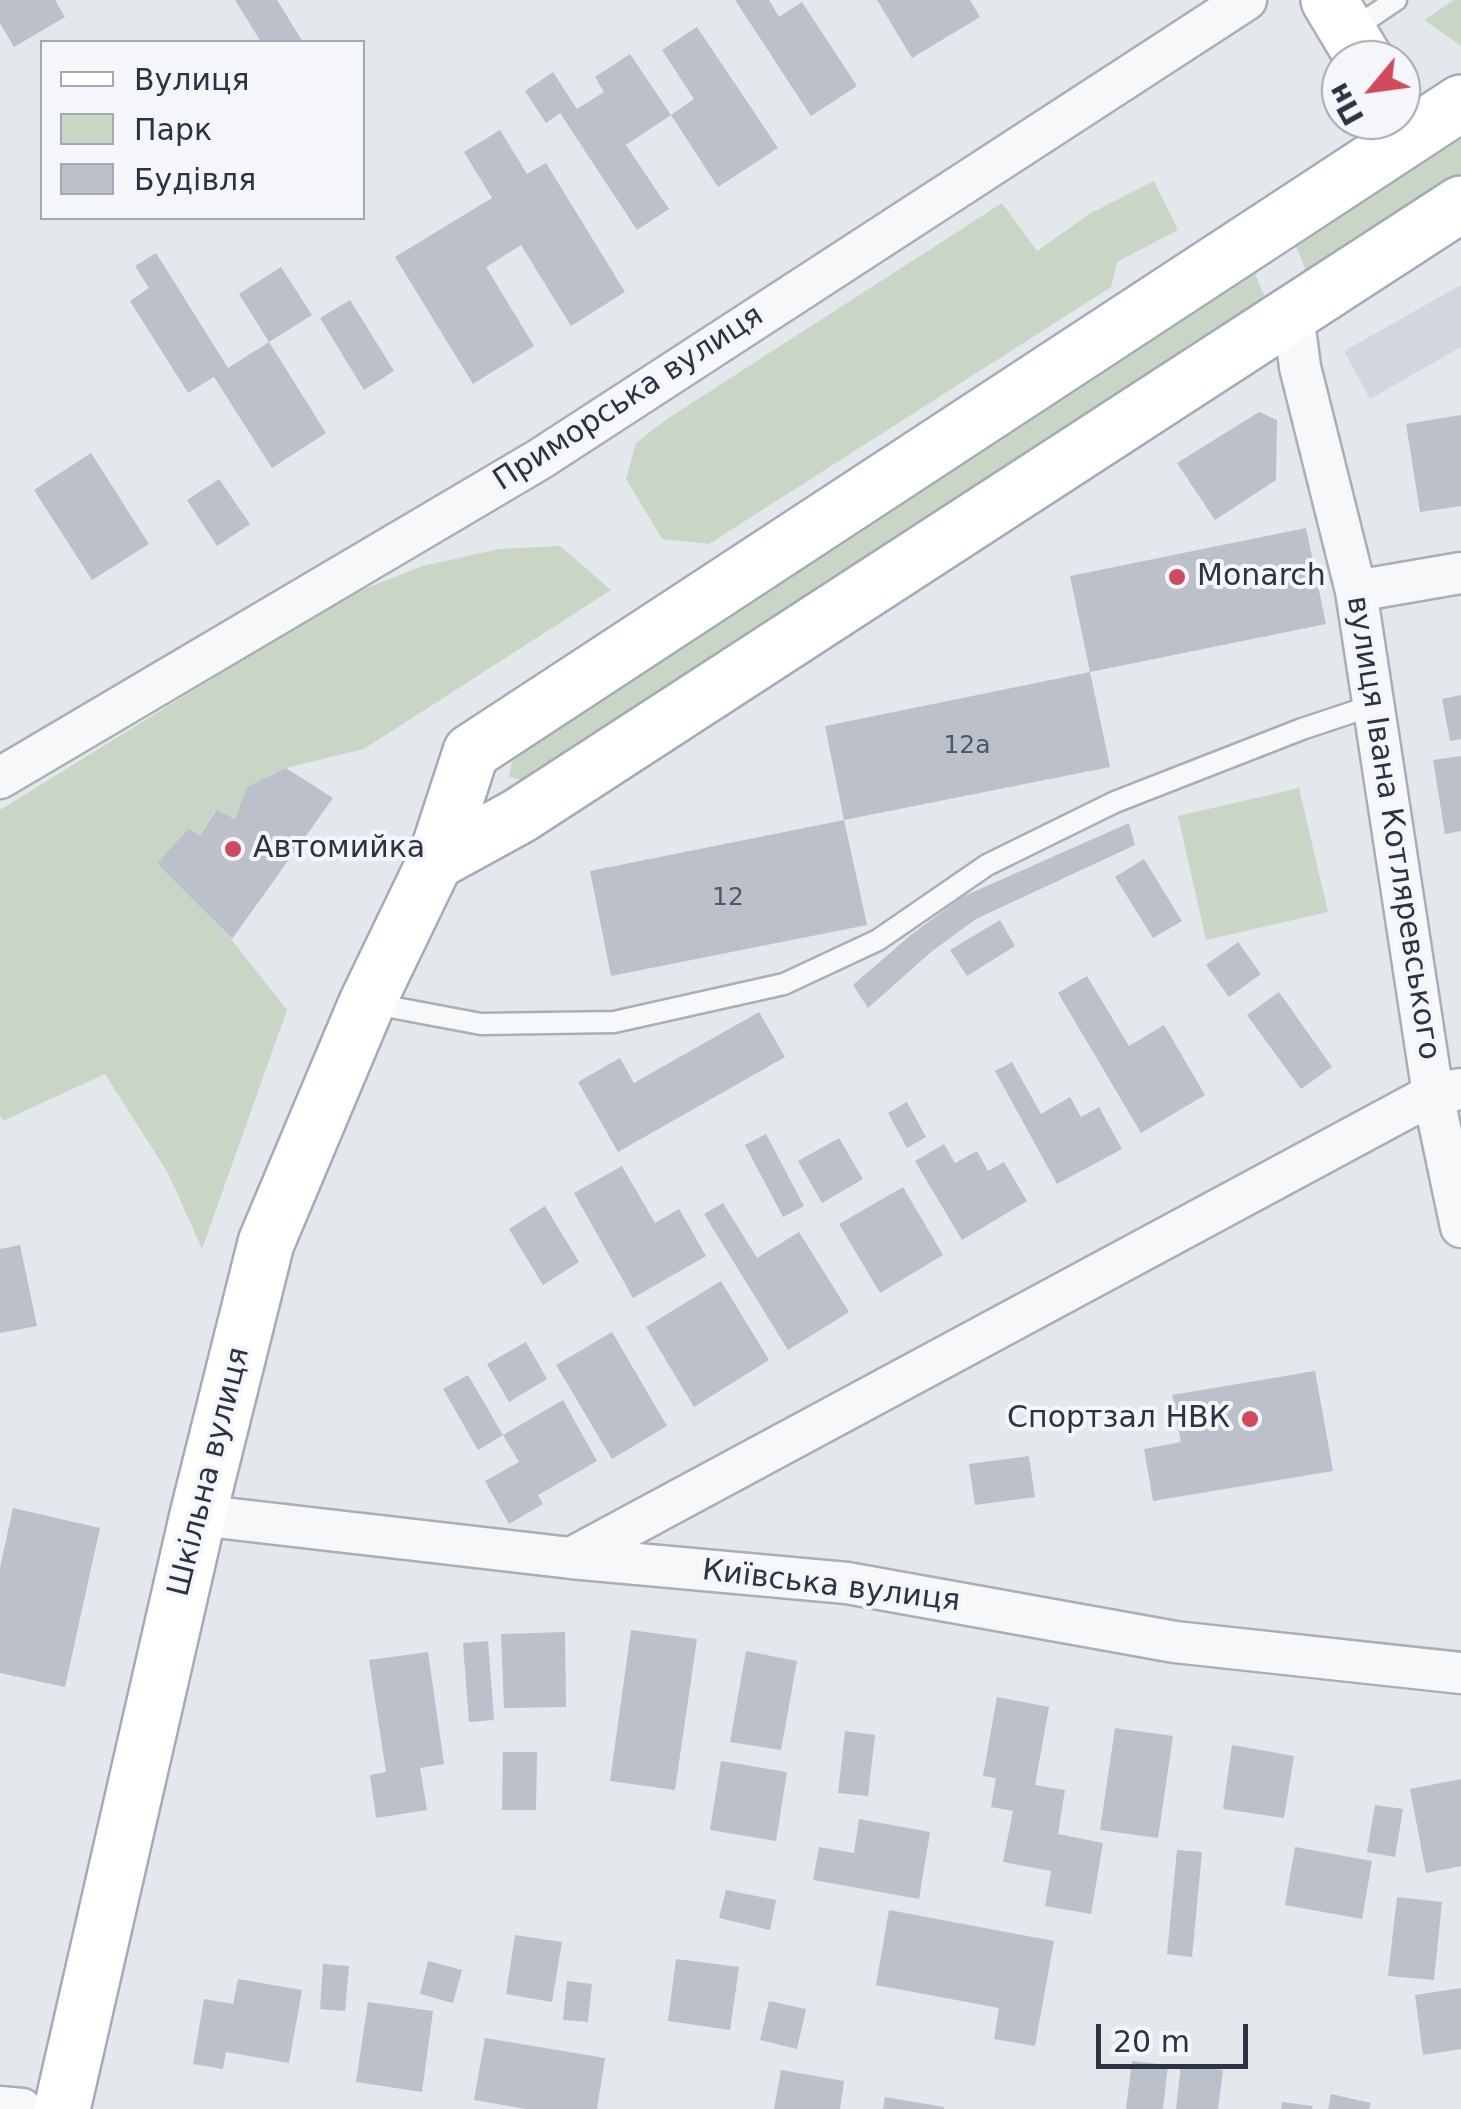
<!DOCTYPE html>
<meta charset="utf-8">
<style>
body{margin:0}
#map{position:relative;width:1461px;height:2109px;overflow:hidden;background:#e4e7ec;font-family:"DejaVu Sans",sans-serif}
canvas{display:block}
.legend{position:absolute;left:40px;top:40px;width:325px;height:180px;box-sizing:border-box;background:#f4f6f9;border:2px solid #a4a8b1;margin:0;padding:12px 18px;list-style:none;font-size:30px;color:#2b3445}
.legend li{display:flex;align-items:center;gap:20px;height:50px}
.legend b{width:50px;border:2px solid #a4a8b1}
.north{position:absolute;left:1321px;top:40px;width:100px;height:100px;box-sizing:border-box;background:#f4f6f9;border:2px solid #a4a8b1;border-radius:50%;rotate:241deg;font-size:28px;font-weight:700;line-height:40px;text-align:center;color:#2b3445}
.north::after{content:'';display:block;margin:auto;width:35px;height:45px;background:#d1495b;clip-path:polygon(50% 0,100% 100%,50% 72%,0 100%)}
.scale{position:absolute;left:1096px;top:2024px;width:152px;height:45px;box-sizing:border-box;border:5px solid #2b3445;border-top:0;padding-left:12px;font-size:30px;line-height:35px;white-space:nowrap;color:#2b3445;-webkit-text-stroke:8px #f4f6f9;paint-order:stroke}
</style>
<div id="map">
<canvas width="1461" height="2109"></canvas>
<ul class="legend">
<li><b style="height:12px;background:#fff"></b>Вулиця</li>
<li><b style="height:28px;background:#c9d6c5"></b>Парк</li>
<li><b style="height:28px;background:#bbc0ca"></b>Будівля</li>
</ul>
<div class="north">Пн</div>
<div class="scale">20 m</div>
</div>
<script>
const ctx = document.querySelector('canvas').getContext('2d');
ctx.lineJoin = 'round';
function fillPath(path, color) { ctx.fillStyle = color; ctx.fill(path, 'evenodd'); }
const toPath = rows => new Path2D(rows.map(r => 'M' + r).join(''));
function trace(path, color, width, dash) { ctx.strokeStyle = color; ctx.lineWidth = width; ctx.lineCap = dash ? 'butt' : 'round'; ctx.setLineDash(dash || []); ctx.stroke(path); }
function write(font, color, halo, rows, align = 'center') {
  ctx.font = font + ' "DejaVu Sans",sans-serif'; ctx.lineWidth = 8; ctx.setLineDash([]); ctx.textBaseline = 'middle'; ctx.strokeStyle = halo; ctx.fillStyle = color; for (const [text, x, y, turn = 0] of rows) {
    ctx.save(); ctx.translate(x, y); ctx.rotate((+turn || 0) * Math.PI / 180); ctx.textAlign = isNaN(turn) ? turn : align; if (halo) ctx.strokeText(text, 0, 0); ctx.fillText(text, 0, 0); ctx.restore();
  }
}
const built = toPath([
 [1461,285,1461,347,1370,399,1344,351]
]);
const green = toPath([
 [1454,0,1461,0,1461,46,1424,20],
 [1455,129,1461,138,1461,180,1309,278,1292,237],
 [1154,181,1178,230,1117,262,1111,287,709,544,662,539,626,479,636,443,667,419,1002,203,1037,251,1091,213],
 [1251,264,1266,300,536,783,509,777,514,750],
 [560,546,611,590,364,749,286,768,248,787,235,819,215,810,200,836,189,830,158,862,231,939,287,1010,202,1249,168,1173,105,1074,3,1121,0,1115,0,810,344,597,423,566,499,549],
 [1299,788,1328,912,1206,940,1178,816]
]);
const building = toPath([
 [0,0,55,0,65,17,14,47,0,23],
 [235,0,277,0,303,42,261,42],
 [735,0,769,0,779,17,802,2,857,86,811,116],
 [877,0,970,0,980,17,912,58],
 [697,27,778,148,718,187,671,115,694,99,662,50],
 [630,54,671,115,626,145,669,209,637,230,560,113,546,123,525,91,553,72,577,109,604,92,595,77],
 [500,130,527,174,546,163,625,292,571,326,521,245,486,267,534,346,473,384,395,257,492,198,464,152],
 [156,253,228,368,269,342,239,294,281,267,312,315,269,342,326,433,272,468,214,377,188,393,130,301,149,288,135,266],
 [350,300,394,371,364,390,320,318],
 [1259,412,1277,420,1276,480,1215,520,1177,463],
 [1461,415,1461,506,1420,512,1406,424],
 [91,453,149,544,92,580,34,490],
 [219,479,250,524,217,546,187,500],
 [1306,528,1326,624,1090,672,1070,576],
 [1090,672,1110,767,844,820,867,925,611,976,590,871,844,820,825,726],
 [1461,695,1461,739,1450,741,1442,699],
 [1461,756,1461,831,1445,834,1433,760],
 [286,768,333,798,232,939,157,863,189,829,200,836,216,810,235,819,247,787],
 [1129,823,1135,845,976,919,931,952,868,1008,853,985,912,934,962,897],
 [1144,859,1182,921,1153,938,1115,877],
 [1000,920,1015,946,967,976,950,950],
 [1238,942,1261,974,1229,997,1206,965],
 [1087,976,1129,1046,1164,1025,1205,1095,1141,1133,1058,993],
 [1279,992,1332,1067,1301,1089,1247,1015],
 [759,1012,785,1057,618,1152,578,1082,620,1058,634,1083],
 [1012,1062,1041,1114,1070,1097,1081,1117,1099,1107,1122,1149,1057,1184,995,1071],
 [907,1102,926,1137,907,1148,888,1113],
 [766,1134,804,1206,783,1217,745,1145],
 [839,1138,863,1179,822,1203,798,1161],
 [944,1144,955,1163,977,1151,988,1171,1004,1162,1027,1201,962,1240,915,1161],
 [622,1166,655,1223,679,1209,706,1256,633,1298,574,1193],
 [903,1187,943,1255,880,1293,839,1224],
 [723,1203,757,1258,799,1232,849,1312,788,1350,704,1214],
 [545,1206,579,1262,543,1285,509,1229],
 [20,1245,37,1326,0,1333,0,1249],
 [721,1281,769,1360,694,1407,646,1327],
 [612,1332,667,1426,612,1459,556,1365],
 [526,1342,547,1379,509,1402,487,1364],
 [1315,1371,1333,1471,1153,1501,1144,1449,1181,1442,1172,1395],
 [468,1375,503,1435,478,1450,443,1389],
 [563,1400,597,1461,538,1495,543,1504,509,1524,485,1481,519,1462,503,1435],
 [1029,1456,1035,1497,975,1505,969,1464],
 [13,1508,100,1528,65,1687,0,1673,0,1568],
 [631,1630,697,1639,675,1790,610,1781],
 [565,1632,566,1707,504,1708,501,1634],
 [488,1641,494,1720,469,1722,463,1643],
 [746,1651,797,1661,781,1750,730,1742],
 [428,1652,444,1764,420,1768,427,1810,376,1818,370,1775,386,1772,369,1660],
 [997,1697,1049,1707,1035,1785,1065,1790,1058,1834,1103,1843,1091,1914,1045,1906,1051,1871,1003,1862,1013,1811,991,1807,996,1778,983,1776],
 [1115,1728,1173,1736,1158,1838,1100,1830],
 [845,1731,875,1735,868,1796,838,1793],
 [1232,1745,1294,1756,1284,1818,1223,1809],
 [503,1752,537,1752,536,1810,502,1810],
 [721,1761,787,1772,776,1841,710,1830],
 [1461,1779,1461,1866,1426,1873,1410,1789],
 [1375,1805,1403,1809,1395,1857,1367,1852],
 [859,1819,930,1832,919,1899,813,1880,819,1847,854,1853],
 [1295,1847,1372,1861,1362,1919,1285,1905],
 [1177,1850,1202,1852,1192,1957,1167,1954],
 [726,1890,776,1900,770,1930,719,1918],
 [1397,1897,1442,1902,1434,1980,1388,1976],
 [889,1910,1054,1941,1035,2046,994,2039,999,2008,876,1985],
 [515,1935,562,1942,552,2002,506,1994],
 [676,1959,739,1967,730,2030,668,2021],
 [428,1961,462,1970,453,2003,420,1994],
 [323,1964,349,1966,345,2011,320,2009],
 [238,1979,302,1990,289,2063,226,2052,223,2069,193,2064,204,1999,233,2004],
 [567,1981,592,1984,588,2022,563,2020],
 [1461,1988,1461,2049,1423,2055,1415,1995],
 [769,2001,806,2009,797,2049,760,2040],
 [368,2002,433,2011,422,2092,356,2082],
 [485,2038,605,2058,597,2109,526,2109,474,2100],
 [1132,2061,1168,2065,1163,2109,1126,2109],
 [1181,2065,1223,2070,1218,2109,1176,2109],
 [781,2070,844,2081,840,2109,774,2109],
 [1331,2094,1371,2103,1369,2109,1328,2109],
 [885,2097,944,2107,944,2109,883,2109],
 [1282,2102,1313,2106,1312,2109,1281,2109]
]);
const lane = toPath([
 [1350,31,1396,0],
 [369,1003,481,1024,614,1022,784,984,878,940,987,865,1115,802,1302,729,1374,705]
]);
const street = toPath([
 [1293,313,1300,367,1356,591,1433,1094,1461,1227],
 [1356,591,1461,573],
 [0,778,540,459,1246,0],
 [198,1515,571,1558,847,1583,1175,1642,1461,1673],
 [571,1558,1433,1094,1461,1089],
 [0,2107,22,2109]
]);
const secondary = toPath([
 [1329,0,1365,60]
]);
const primary = toPath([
 [435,862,519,816,1461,204],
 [62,2109,198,1515,266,1243,367,1003,435,862,471,752,1461,103]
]);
const markers = [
 [1177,577,10,"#d1495b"],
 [233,849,10,"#d1495b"],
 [1250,1419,10,"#d1495b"]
];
const numberNames = [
 ["12а",967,746],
 ["12",728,898]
];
const streetNames = [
 ["Приморська вулиця",629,399,-33],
 ["вулиця Івана Котляревського",1392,828,81],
 ["Шкільна вулиця",210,1472,-76],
 ["Київська вулиця",831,1587,7]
];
const poiNames = [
 ["Monarch",1197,577],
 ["Автомийка",253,849],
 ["Спортзал НВК",1230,1419,"right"]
];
fillPath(built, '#d2d6de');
fillPath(green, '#c9d6c5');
fillPath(building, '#bbc0ca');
trace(lane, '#a9aeb7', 25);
trace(street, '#a9aeb7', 45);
trace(secondary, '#a9aeb7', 60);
trace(primary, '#a3abb8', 60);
trace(lane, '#f7f8fa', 20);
trace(street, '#f7f8fa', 40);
trace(secondary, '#fff', 55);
trace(primary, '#fff', 55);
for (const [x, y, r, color] of markers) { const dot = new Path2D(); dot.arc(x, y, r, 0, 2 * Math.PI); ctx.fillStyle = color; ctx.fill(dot); trace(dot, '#f4f6f9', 4); }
write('25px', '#4f5766', null, numberNames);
write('30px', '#2b3445', '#f4f6f9', streetNames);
write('30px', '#2b3445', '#f4f6f9', poiNames, 'left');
</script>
